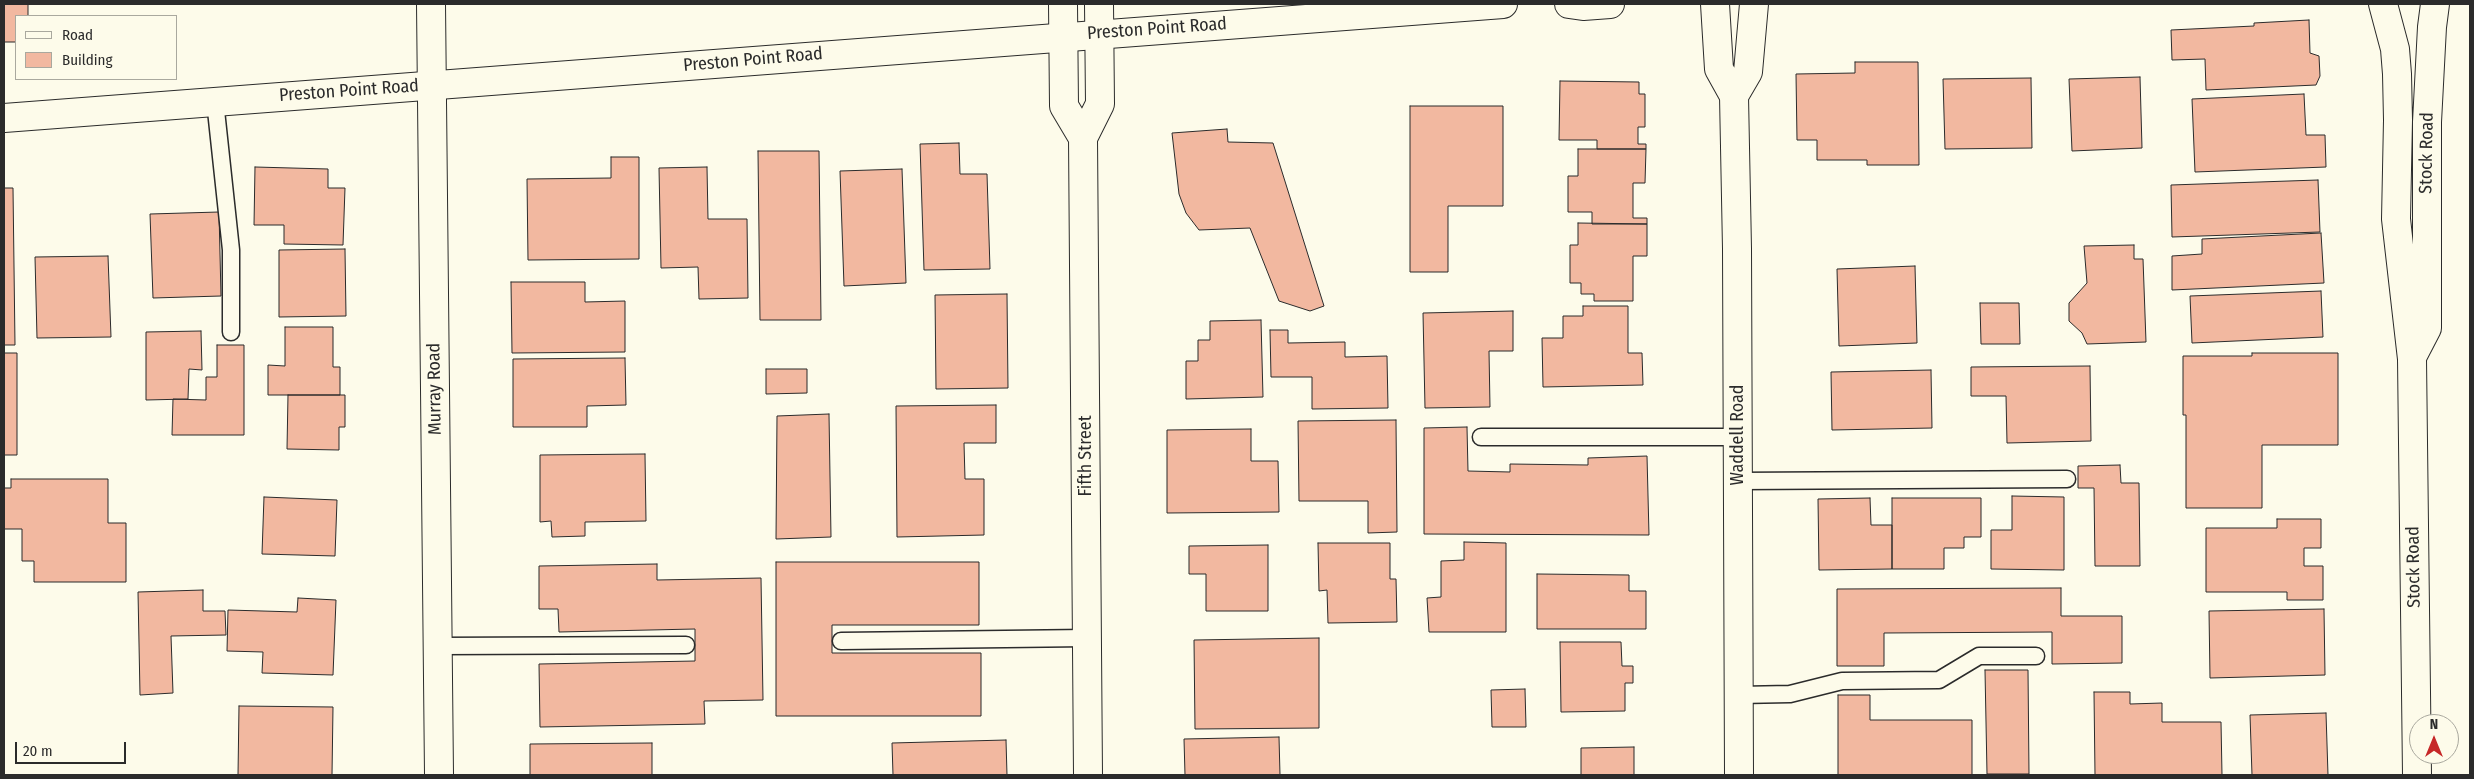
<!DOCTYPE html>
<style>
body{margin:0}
#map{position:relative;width:2474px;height:779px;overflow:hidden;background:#fdfbea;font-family:"Fira Sans Condensed",sans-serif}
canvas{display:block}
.frame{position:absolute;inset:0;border:5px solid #2b2b2b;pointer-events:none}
.legend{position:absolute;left:15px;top:15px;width:162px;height:65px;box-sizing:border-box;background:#fdfbea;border:1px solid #a9a89e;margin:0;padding:6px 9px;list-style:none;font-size:15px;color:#2b2b2b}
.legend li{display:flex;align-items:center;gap:10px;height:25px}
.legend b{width:25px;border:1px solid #a9a89e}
.north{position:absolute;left:2409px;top:714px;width:50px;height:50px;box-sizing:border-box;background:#fdfbea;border:1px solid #a9a89e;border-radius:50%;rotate:0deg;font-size:14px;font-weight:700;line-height:20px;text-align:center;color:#2b2b2b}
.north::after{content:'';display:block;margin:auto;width:18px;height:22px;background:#c62828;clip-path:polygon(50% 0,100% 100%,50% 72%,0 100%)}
.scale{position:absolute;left:15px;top:742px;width:111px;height:22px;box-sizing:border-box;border:2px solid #2b2b2b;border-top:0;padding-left:6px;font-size:15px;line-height:18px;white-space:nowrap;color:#2b2b2b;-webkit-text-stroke:4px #fdfbea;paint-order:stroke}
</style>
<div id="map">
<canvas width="2474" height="779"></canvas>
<div class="frame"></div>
<ul class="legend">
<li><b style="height:6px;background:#fdfbea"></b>Road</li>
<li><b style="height:14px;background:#f2b8a0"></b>Building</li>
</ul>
<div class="north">N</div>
<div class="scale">20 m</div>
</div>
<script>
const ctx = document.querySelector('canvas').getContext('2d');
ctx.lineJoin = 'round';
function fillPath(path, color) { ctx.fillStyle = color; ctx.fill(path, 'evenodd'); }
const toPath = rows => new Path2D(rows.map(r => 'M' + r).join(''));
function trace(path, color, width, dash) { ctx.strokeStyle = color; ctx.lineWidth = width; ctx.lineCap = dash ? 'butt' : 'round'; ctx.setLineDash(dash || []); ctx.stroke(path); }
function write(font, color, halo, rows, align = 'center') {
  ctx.font = font + ' "Fira Sans Condensed",sans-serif'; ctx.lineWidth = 4; ctx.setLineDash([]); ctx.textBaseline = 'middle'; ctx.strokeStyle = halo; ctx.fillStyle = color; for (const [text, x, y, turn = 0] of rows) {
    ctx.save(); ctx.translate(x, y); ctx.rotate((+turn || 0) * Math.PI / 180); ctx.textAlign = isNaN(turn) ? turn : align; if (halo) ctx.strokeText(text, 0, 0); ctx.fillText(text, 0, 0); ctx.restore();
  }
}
const building = toPath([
 [4,4,28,4,28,16,16,16,16,42,4,42,4,4],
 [2309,20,2310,53,2319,56,2320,76,2316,85,2206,90,2205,59,2172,60,2171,30,2254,26,2254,23,2309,20],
 [1855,62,1918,62,1919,165,1867,165,1867,160,1817,160,1817,140,1797,140,1796,74,1855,73,1855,62],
 [2140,77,2142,148,2072,151,2069,79,2140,77],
 [2031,78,2032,148,1945,149,1943,79,2031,78],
 [1560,81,1639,82,1639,94,1645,94,1645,127,1638,127,1638,144,1646,144,1646,149,1597,149,1597,140,1559,140,1560,81],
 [2304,94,2306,135,2325,135,2326,167,2195,172,2192,99,2304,94],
 [1410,106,1503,106,1503,206,1448,206,1448,272,1410,272,1410,106],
 [1227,129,1228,142,1273,143,1324,306,1310,311,1279,301,1250,228,1199,230,1186,213,1179,194,1172,133,1227,129],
 [959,143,960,174,987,174,990,269,924,270,920,144,959,143],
 [1578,149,1646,149,1645,183,1633,183,1633,218,1647,218,1647,224,1592,224,1592,212,1568,212,1568,176,1578,176,1578,149],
 [758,151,819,151,821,320,760,320,758,151],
 [611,157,639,157,639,259,528,260,527,179,611,178,611,157],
 [255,167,328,169,328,188,345,188,343,245,284,244,284,225,254,225,255,167],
 [707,167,708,219,747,219,748,298,699,299,698,267,661,268,659,168,707,167],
 [902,169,906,283,844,286,840,171,902,169],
 [2318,180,2320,232,2172,237,2171,185,2318,180],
 [4,188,13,188,15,345,4,345,4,188],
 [219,212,221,296,153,298,150,214,219,212],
 [1578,223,1647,224,1647,256,1633,256,1633,301,1594,301,1594,294,1581,294,1581,283,1570,283,1570,245,1578,245,1578,223],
 [2321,233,2324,283,2172,290,2172,256,2202,254,2202,239,2321,233],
 [2134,245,2134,259,2143,259,2146,342,2087,344,2082,333,2069,321,2069,303,2087,283,2084,246,2134,245],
 [345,249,346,316,279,317,279,250,345,249],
 [108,256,111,337,37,338,35,257,108,256],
 [1915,266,1917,343,1839,346,1837,269,1915,266],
 [511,282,585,282,585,302,625,301,625,352,512,353,511,282],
 [2321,291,2323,337,2192,343,2190,296,2321,291],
 [1007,294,1008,388,936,389,935,295,1007,294],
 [1980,303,2019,303,2020,344,1981,344,1980,303],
 [1583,306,1628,306,1628,353,1642,353,1643,385,1543,387,1542,338,1563,338,1563,316,1583,316,1583,306],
 [1513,311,1513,351,1489,351,1490,407,1425,408,1423,313,1513,311],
 [1261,320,1263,397,1186,399,1186,361,1198,361,1198,340,1210,340,1210,321,1261,320],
 [285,327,333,327,333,367,340,367,340,395,268,395,268,365,285,366,285,327],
 [1270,330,1288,330,1288,343,1345,342,1345,357,1387,356,1388,408,1312,409,1312,377,1271,377,1270,330],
 [201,331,202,370,189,369,188,399,146,400,146,332,201,331],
 [217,345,244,345,244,435,172,435,173,399,206,400,206,377,217,377,217,345],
 [4,353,17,353,17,455,4,455,4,353],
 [2252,353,2338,353,2338,445,2262,445,2262,508,2186,508,2186,415,2183,415,2183,356,2252,356,2252,353],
 [625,358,626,405,587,406,587,427,513,427,513,359,625,358],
 [2090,366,2091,441,2007,443,2006,396,1971,396,1971,367,2090,366],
 [766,369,807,369,807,393,766,394,766,369],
 [1931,370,1932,428,1832,430,1831,372,1931,370],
 [288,395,345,395,345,427,339,427,339,450,287,449,288,395],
 [996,405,996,443,964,443,965,479,984,479,984,535,897,537,896,406,996,405],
 [829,414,831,537,776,539,777,416,829,414],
 [1396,420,1397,532,1368,533,1368,501,1299,501,1298,421,1396,420],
 [1467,427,1468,471,1510,472,1510,464,1588,465,1588,458,1647,456,1649,535,1424,534,1424,428,1467,427],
 [1251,429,1251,461,1278,461,1279,512,1167,513,1167,430,1251,429],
 [645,454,646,521,585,522,585,536,552,537,551,521,540,522,540,455,645,454],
 [2120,465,2121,483,2139,483,2140,566,2095,566,2094,488,2078,488,2078,466,2120,465],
 [11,479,108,479,108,523,126,523,126,582,34,582,34,561,22,561,22,529,4,529,4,488,11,488,11,479],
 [2012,496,2064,497,2064,570,1991,569,1991,530,2012,530,2012,496],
 [264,497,337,500,335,556,262,554,264,497],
 [1870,498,1871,525,1892,525,1892,569,1819,570,1818,499,1870,498],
 [1892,498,1981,498,1981,537,1964,537,1964,548,1944,548,1944,569,1892,569,1892,498],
 [2277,519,2321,519,2321,548,2304,548,2304,566,2323,566,2323,600,2287,600,2287,592,2206,592,2206,528,2277,528,2277,519],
 [1464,542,1506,543,1506,632,1429,632,1427,598,1441,597,1441,561,1464,560,1464,542],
 [1318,543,1390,543,1390,579,1396,579,1397,622,1328,623,1327,590,1319,591,1318,543],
 [1268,545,1268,611,1206,611,1206,574,1189,574,1189,546,1268,545],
 [776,562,979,562,979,625,832,625,832,653,981,653,981,716,776,716,776,562],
 [657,564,657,580,761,578,763,700,704,701,705,724,540,727,539,664,695,661,695,629,559,632,558,609,539,609,539,566,657,564],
 [1537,574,1629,575,1629,591,1646,591,1646,629,1537,629,1537,574],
 [2061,588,2061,616,2122,616,2122,663,2052,664,2052,632,1884,633,1884,666,1837,666,1837,589,2061,588],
 [203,590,203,611,225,611,226,635,171,636,173,693,140,695,138,592,203,590],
 [298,598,336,600,333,675,262,673,263,652,227,651,228,610,297,612,298,598],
 [2324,609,2325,675,2210,678,2209,611,2324,609],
 [1319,638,1319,728,1195,729,1194,640,1319,638],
 [1560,642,1621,642,1622,666,1633,666,1633,683,1625,683,1625,711,1561,712,1560,642],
 [1985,670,2028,670,2029,774,1987,774,1985,670],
 [1525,689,1526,727,1492,727,1491,690,1525,689],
 [2094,692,2130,692,2130,704,2162,703,2162,722,2221,722,2222,775,2095,775,2094,692],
 [1838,695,1870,695,1870,720,1972,720,1972,775,1838,775,1838,695],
 [239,706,333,707,332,775,238,775,239,706],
 [2326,713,2328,775,2252,775,2250,715,2326,713],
 [1279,737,1280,775,1185,775,1184,739,1279,737],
 [1006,740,1007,775,893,775,892,743,1006,740],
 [652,743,652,775,530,775,530,744,652,743],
 [1634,747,1634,775,1581,775,1581,748,1634,747]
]);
const service = toPath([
 [215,101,231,250,231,332],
 [1481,437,1738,437],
 [1738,481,2067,479],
 [841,641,1087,638],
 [438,646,686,645],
 [1739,695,1790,694,1842,681,1939,680,1979,656,2036,656]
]);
const minor = toPath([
 [431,4,439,775],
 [1063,4,1064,106,1083,138],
 [1715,4,1719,69,1734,96,1737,249,1739,775],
 [1734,96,1748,72,1754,4],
 [1088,775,1083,138,1100,104,1099,4]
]);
const tertiary = toPath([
 [2383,4,2395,49,2397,74,2398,120,2396,219,2412,359,2417,775],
 [2413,355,2427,328,2427,122,2432,27,2435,4]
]);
const secondary = toPath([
 [1569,4,1583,6,1610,4],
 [4,118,1503,4]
]);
const streetNames = [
 ["Preston Point Road",1157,29,-4],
 ["Preston Point Road",753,60,-5],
 ["Preston Point Road",349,91,-4],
 ["Stock Road",2427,153,-89],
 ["Murray Road",435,389,-91],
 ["Waddell Road",1738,435,-90],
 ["Fifth Street",1086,456,-90],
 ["Stock Road",2414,567,-91]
];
fillPath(building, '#f2b8a0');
trace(building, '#2b2b2b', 1);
trace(service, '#2b2b2b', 19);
trace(minor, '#2b2b2b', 30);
trace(tertiary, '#2b2b2b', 30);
trace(secondary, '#2b2b2b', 30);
trace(service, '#fdfbea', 16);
trace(minor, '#fdfbea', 28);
trace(tertiary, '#fdfbea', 28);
trace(secondary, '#fdfbea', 28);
write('18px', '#2b2b2b', '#fdfbea', streetNames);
</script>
